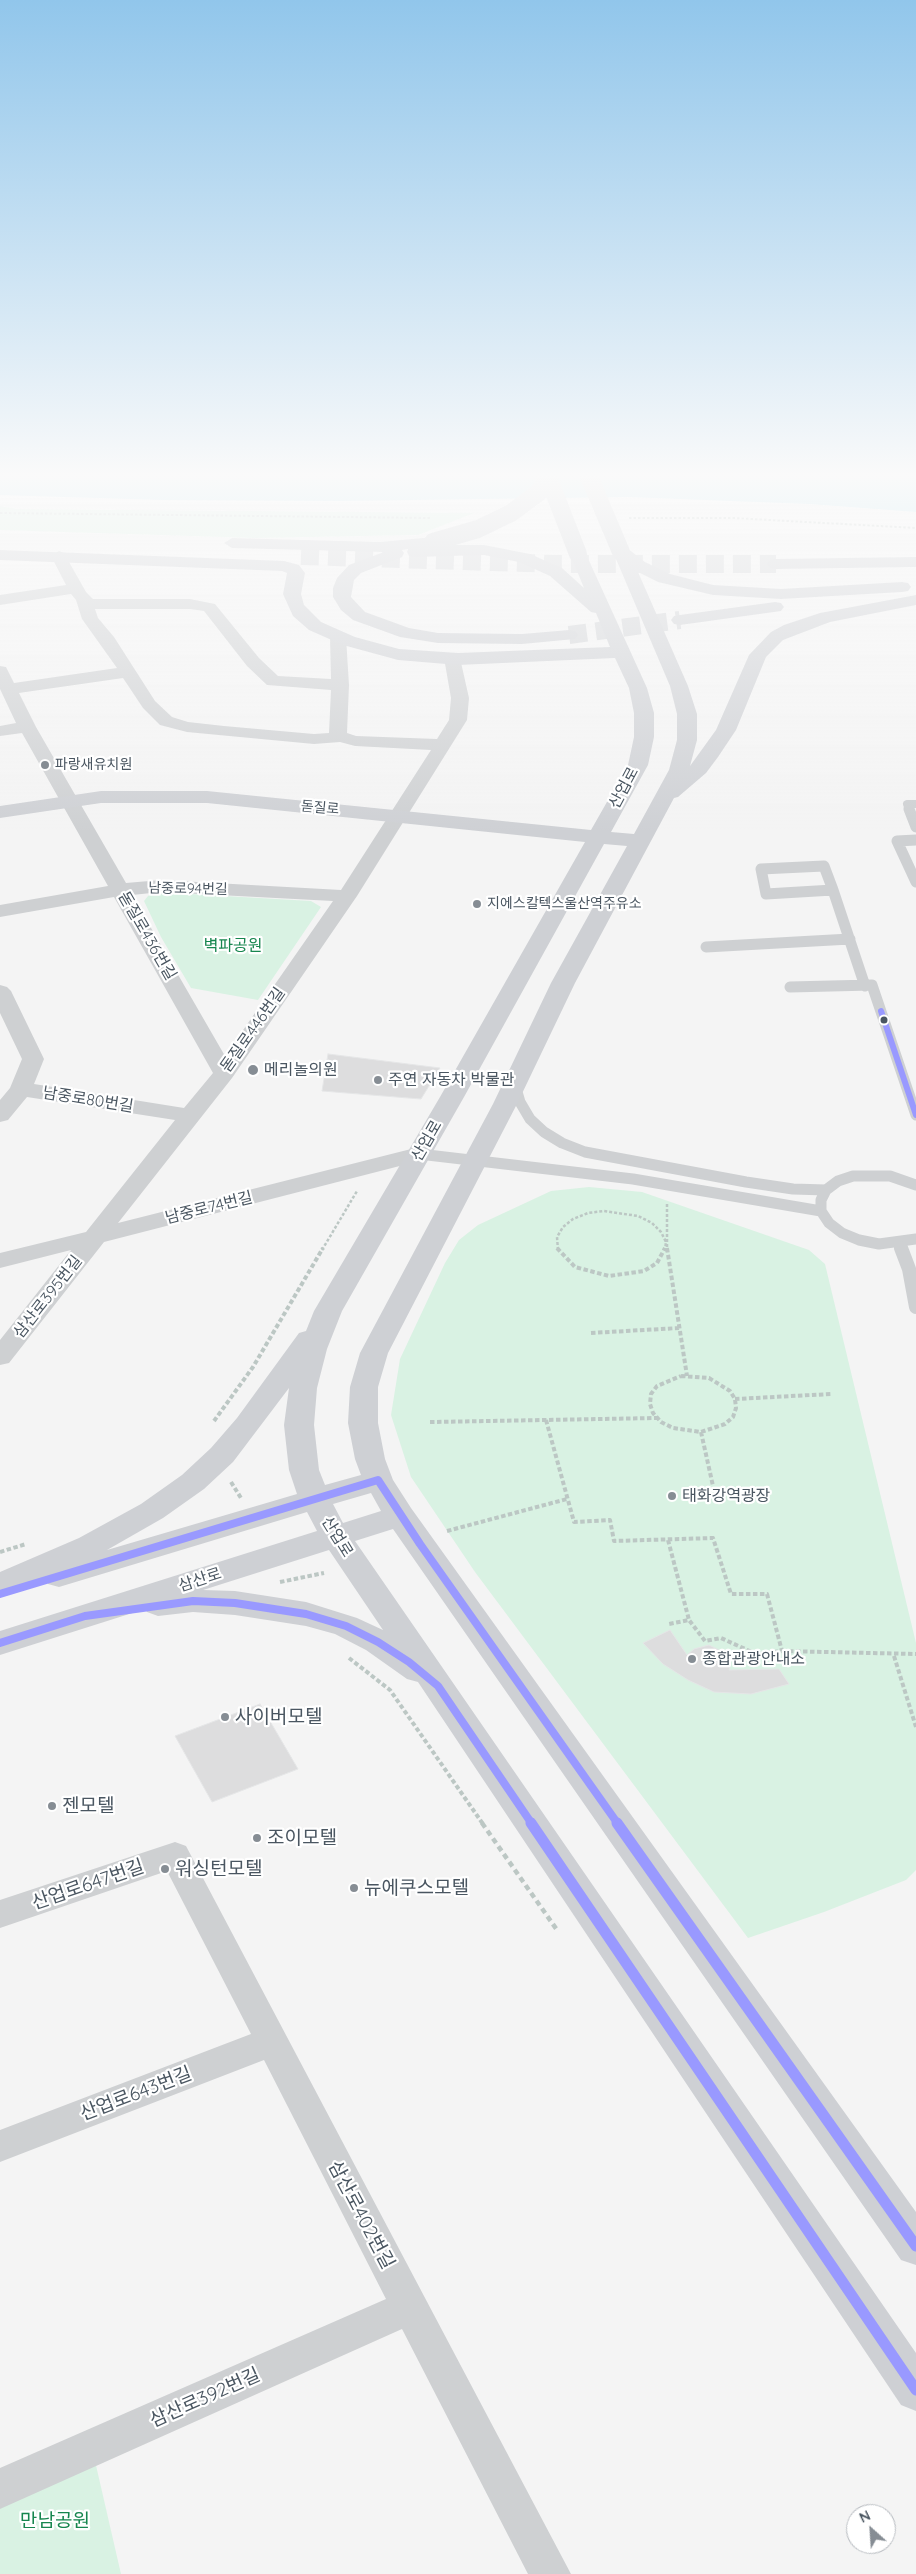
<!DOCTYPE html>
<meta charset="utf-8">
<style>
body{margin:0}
#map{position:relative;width:916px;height:2574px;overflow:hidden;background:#f4f4f4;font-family:Quicksand,sans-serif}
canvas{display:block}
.north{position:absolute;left:846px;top:2504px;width:50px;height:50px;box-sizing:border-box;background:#fff;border:1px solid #b7bbc0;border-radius:50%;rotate:334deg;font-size:14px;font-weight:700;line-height:20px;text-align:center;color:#4a5661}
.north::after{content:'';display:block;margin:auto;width:18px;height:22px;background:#868d94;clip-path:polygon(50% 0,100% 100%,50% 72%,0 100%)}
</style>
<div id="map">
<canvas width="916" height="2574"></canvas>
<div class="north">N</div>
</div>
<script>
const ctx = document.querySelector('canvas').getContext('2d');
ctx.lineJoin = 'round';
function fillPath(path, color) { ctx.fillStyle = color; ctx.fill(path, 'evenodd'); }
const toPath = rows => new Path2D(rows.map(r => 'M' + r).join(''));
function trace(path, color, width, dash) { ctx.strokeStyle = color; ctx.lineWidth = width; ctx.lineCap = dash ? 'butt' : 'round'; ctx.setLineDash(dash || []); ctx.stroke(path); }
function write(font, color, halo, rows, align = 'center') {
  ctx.font = font + ' Quicksand,"Noto Sans KR",sans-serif'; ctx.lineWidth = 4.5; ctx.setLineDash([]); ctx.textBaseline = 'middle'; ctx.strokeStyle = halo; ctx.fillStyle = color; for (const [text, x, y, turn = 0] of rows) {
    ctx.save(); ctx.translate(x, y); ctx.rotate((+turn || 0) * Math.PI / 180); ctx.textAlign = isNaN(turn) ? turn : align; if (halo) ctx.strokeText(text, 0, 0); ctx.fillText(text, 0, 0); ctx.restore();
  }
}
const green = toPath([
 [0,506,18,509,474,513,418,535,255,538,0,530],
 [156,892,311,901,321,907,258,1000,191,988,161,937,144,901,148,896],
 [589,1187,642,1192,809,1250,825,1264,916,1643,916,1870,906,1880,824,1912,748,1938,475,1572,411,1477,391,1415,400,1359,445,1263,459,1240,478,1225,551,1191],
 [92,2448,121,2574,0,2574,0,2489]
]);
const water = toPath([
 [0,474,916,474,916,512,809,504,628,497,338,501,164,500,0,495]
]);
const building = toPath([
 [328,1054,440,1068,421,1099,322,1091,328,1054],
 [670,1630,687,1655,694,1649,709,1645,719,1650,730,1665,729,1670,779,1669,789,1684,751,1694,714,1692,688,1680,663,1664,643,1643,670,1630],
 [260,1704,298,1769,212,1802,175,1736,260,1704]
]);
const secondaryTunnel = toPath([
 [301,556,555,564,776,564],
 [569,635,680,620]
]);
const pathFar3 = toPath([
 [0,513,431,518],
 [629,518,733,518,916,528]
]);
const pathFar2 = toPath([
 [667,1204,667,1250],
 [322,1250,357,1191],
 [558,1250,557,1237,563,1227,573,1219,588,1213,604,1211,638,1216,652,1223,661,1232,666,1242,665,1250]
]);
const pathFar1 = toPath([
 [557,1248,575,1267,609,1276,644,1271,657,1263,665,1248],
 [667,1248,687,1376],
 [591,1333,679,1328],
 [681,1376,709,1378,730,1391,735,1399,736,1408,733,1417,725,1424,701,1432,673,1428,661,1422,653,1413,650,1404,651,1394,657,1386,681,1376],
 [735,1399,831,1394],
 [546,1420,574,1522,610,1520,614,1541,713,1538,731,1594,767,1594,782,1651,756,1654,721,1638,705,1641,689,1620,669,1624],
 [214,1421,253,1367,323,1248],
 [430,1422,658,1418],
 [701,1432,713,1486],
 [231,1482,241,1498],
 [447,1531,567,1499],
 [668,1540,689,1620],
 [0,1552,26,1544],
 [280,1582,324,1573],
 [782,1651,916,1654],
 [894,1656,916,1727],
 [349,1658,390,1690,483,1824]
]);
const path = toPath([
 [482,1823,557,1930]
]);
const laneFar2 = toPath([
 [909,810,907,804,916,804]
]);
const laneFar1 = toPath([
 [909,809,916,827],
 [916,840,897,841,916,882],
 [824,866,833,890,766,894,761,869,824,866],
 [833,890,865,986],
 [706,947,850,939],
 [790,987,872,985,916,1115],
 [515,1085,520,1102,530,1119,544,1132,562,1143,585,1152,746,1182,793,1189,826,1190],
 [419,1154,633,1179,821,1211],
 [916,1185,890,1176,853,1176,838,1181,826,1190,821,1200,821,1211,829,1223,842,1233,859,1240,879,1244,916,1239],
 [899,1243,902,1250]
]);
const lane = toPath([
 [901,1248,909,1269,916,1307]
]);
const street = toPath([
 [59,551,64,553,86,592,93,599,190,599,215,604,259,658,278,676,331,679,330,637,338,632,344,634,346,637,349,685,347,733,356,736,437,739,449,720,451,698,444,658,446,654,458,654,460,658,469,698,467,720,357,896,232,1078,118,1223,419,1147,427,1149,431,1154,427,1159,104,1242,9,1363,0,1365,0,1340,71,1250,0,1268,0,1253,86,1232,175,1120,27,1097,8,1120,0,1122,0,1100,10,1088,22,1059,0,1013,0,985,7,987,11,991,44,1059,34,1084,184,1108,213,1073,114,897,0,917,0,905,108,886,22,733,0,736,0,726,16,723,0,689,0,666,6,667,14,683,117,668,82,619,76,600,71,594,0,605,0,595,66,585,51,556,59,551],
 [95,609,190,609,204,611,247,666,267,685,331,690,329,733,314,734,224,726,188,722,172,717,155,701,114,637,98,618,95,609],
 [123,678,143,708,160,725,187,732,314,744,340,742,355,746,431,750,341,890,161,880,126,883,36,727,19,693,123,678],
 [161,892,333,901,225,1056,132,895,161,892],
 [175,1842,186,1846,571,2574,528,2574,402,2329,0,2509,0,2468,386,2299,264,2060,0,2162,0,2130,251,2034,167,1871,0,1928,0,1900,175,1842]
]);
const secondary = toPath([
 [433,537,439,538,441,542,439,545,484,545,530,554,562,568,584,588,570,554,572,550,578,549,584,550,586,554,647,688,654,713,654,737,648,765,611,832,634,834,669,770,677,740,677,714,670,686,613,552,615,548,627,548,645,562,670,574,713,585,781,589,902,582,908,583,911,587,908,591,902,592,781,599,713,595,658,582,638,572,688,686,697,714,697,740,690,766,716,730,749,655,771,632,784,625,820,613,916,595,916,605,830,622,783,640,766,657,736,730,718,757,706,773,678,797,674,798,575,983,517,1104,388,1353,378,1387,378,1423,385,1459,393,1480,411,1508,916,2212,916,2265,901,2260,393,1529,355,1541,916,2353,916,2411,901,2405,418,1682,407,1679,366,1650,335,1634,306,1626,235,1615,193,1612,158,1616,147,1612,145,1609,0,1655,0,1631,317,1531,307,1512,59,1587,48,1584,45,1578,0,1596,0,1572,79,1538,141,1504,182,1475,211,1448,237,1418,299,1333,306,1331,314,1311,440,1097,585,842,207,803,101,803,0,818,0,806,101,791,207,791,591,830,628,765,634,737,634,713,629,688,615,658,458,665,398,660,343,645,309,630,293,616,283,594,287,573,282,571,0,560,0,550,284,561,299,565,305,573,301,594,304,605,321,622,355,637,399,649,458,653,610,647,596,613,591,612,550,576,519,562,484,555,415,557,409,556,407,552,408,549,402,550,404,553,402,557,361,573,354,580,351,597,365,612,409,628,438,633,522,634,569,630,575,631,578,635,575,639,522,644,438,643,400,637,353,620,341,610,333,597,333,588,337,578,349,565,384,552,232,548,224,543,232,538,380,542,433,537],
 [604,844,627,846,551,983,493,1104,360,1353,350,1387,348,1423,355,1459,361,1475,325,1485,319,1470,314,1425,317,1388,327,1349,342,1311,464,1097,604,844],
 [289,1388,284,1425,289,1470,297,1494,107,1550,163,1518,204,1489,233,1462,289,1388],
 [371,1493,381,1511,343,1523,333,1504,371,1493],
 [329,1550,383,1630,357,1618,306,1602,235,1591,203,1590,329,1550],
 [916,557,916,567,776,569,770,568,767,564,770,560,776,559,916,557],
 [775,602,781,603,784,607,781,611,680,625,674,624,671,620,674,616,680,615,775,602]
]);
const secondaryBridge = toPath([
 [547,474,578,554],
 [588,474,621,552],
 [433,542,478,529,511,513,538,493,545,483,545,474]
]);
const bus1Far2 = toPath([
 [881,1011,916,1115]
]);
const bus1Far1 = toPath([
 [0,1594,378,1480,420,1544,618,1824],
 [0,1643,85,1616,193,1601,235,1603,306,1614,346,1626,378,1642,409,1662,438,1686,532,1824]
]);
const bus1 = toPath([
 [531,1823,916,2390],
 [617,1823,916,2246]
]);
const markers = [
 [45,765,5,"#868d94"],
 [477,904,5,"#868d94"],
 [884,1020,4.5,"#4a5661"],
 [253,1070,6,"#868d94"],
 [378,1080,5,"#868d94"],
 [672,1496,5,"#868d94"],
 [692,1659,5,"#868d94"],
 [225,1717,5,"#868d94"],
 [52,1806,5,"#868d94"],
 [257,1838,5,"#868d94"],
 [165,1869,5,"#868d94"],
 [354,1888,5,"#868d94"]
];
const farPoinames = [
 ["파랑새유치원",55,765],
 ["지에스칼텍스울산역주유소",487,904]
];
const farStreetnames = [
 ["돋질로",320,808,5],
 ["남중로94번길",188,889,1]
];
const streetNames = [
 ["산업로",624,788,-62],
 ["돋질로436번길",147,936,60],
 ["돋질로446번길",253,1030,-55],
 ["남중로80번길",88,1100,9],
 ["산업로",427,1141,-60],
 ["남중로74번길",209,1208,-14],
 ["삼산로395번길",48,1297,-52],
 ["산업로",337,1537,58],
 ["삼산로",200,1580,-18]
];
const parkNames = [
 ["벽파공원",233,946]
];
const poiNames = [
 ["메리놀의원",264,1070],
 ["주연 자동차 박물관",388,1080],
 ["태화강역광장",682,1496],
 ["종합관광안내소",702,1659]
];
const nearPoinames = [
 ["사이버모텔",235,1717],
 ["젠모텔",62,1806],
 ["조이모텔",267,1838],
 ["워싱턴모텔",175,1869],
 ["뉴에쿠스모텔",364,1888]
];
const nearStreetnames = [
 ["산업로647번길",88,1885,-19],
 ["산업로643번길",136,2094,-21],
 ["삼산로402번길",361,2215,62],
 ["삼산로392번길",205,2398,-24]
];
const nearParknames = [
 ["만남공원",55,2521]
];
fillPath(green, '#d9f2e3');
fillPath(water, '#aee2f0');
fillPath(building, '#ddddde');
trace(building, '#e5e6e7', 1);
trace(secondaryTunnel, '#d2d4d7', 18, [18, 9]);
trace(pathFar3, '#bcc7c4', 2, [2.5, 2]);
trace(pathFar2, '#bcc7c4', 2.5, [3, 2]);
trace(pathFar1, '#bcc7c4', 4, [4.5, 2.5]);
trace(path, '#bcc7c4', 4.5, [5.5, 4]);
trace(laneFar2, '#ced0d2', 8);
trace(laneFar1, '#ced0d2', 11);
trace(lane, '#ced0d2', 14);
fillPath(street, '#ced0d2');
fillPath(secondary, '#ced0d4');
trace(secondaryBridge, '#ced0d4', 18);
trace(bus1Far2, '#99f', 6);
trace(bus1Far1, '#99f', 8);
trace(bus1, '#99f', 11);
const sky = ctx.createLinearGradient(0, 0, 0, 834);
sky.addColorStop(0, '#91c6eb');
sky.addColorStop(0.57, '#fafafa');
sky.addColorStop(1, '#fafafa00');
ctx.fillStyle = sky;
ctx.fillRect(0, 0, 916, 834);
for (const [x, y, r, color] of markers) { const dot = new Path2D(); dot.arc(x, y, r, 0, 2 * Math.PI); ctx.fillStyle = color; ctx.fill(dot); trace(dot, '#fff', 2); }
write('14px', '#4a5661', '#fff', farPoinames, 'left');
write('14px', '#4a5661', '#fff', farStreetnames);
write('16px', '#4a5661', '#fff', streetNames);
write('16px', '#17864f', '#fff', parkNames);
write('16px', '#4a5661', '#fff', poiNames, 'left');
write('19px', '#4a5661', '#fff', nearPoinames, 'left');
write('19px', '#4a5661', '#fff', nearStreetnames);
write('19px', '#17864f', '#fff', nearParknames);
</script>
